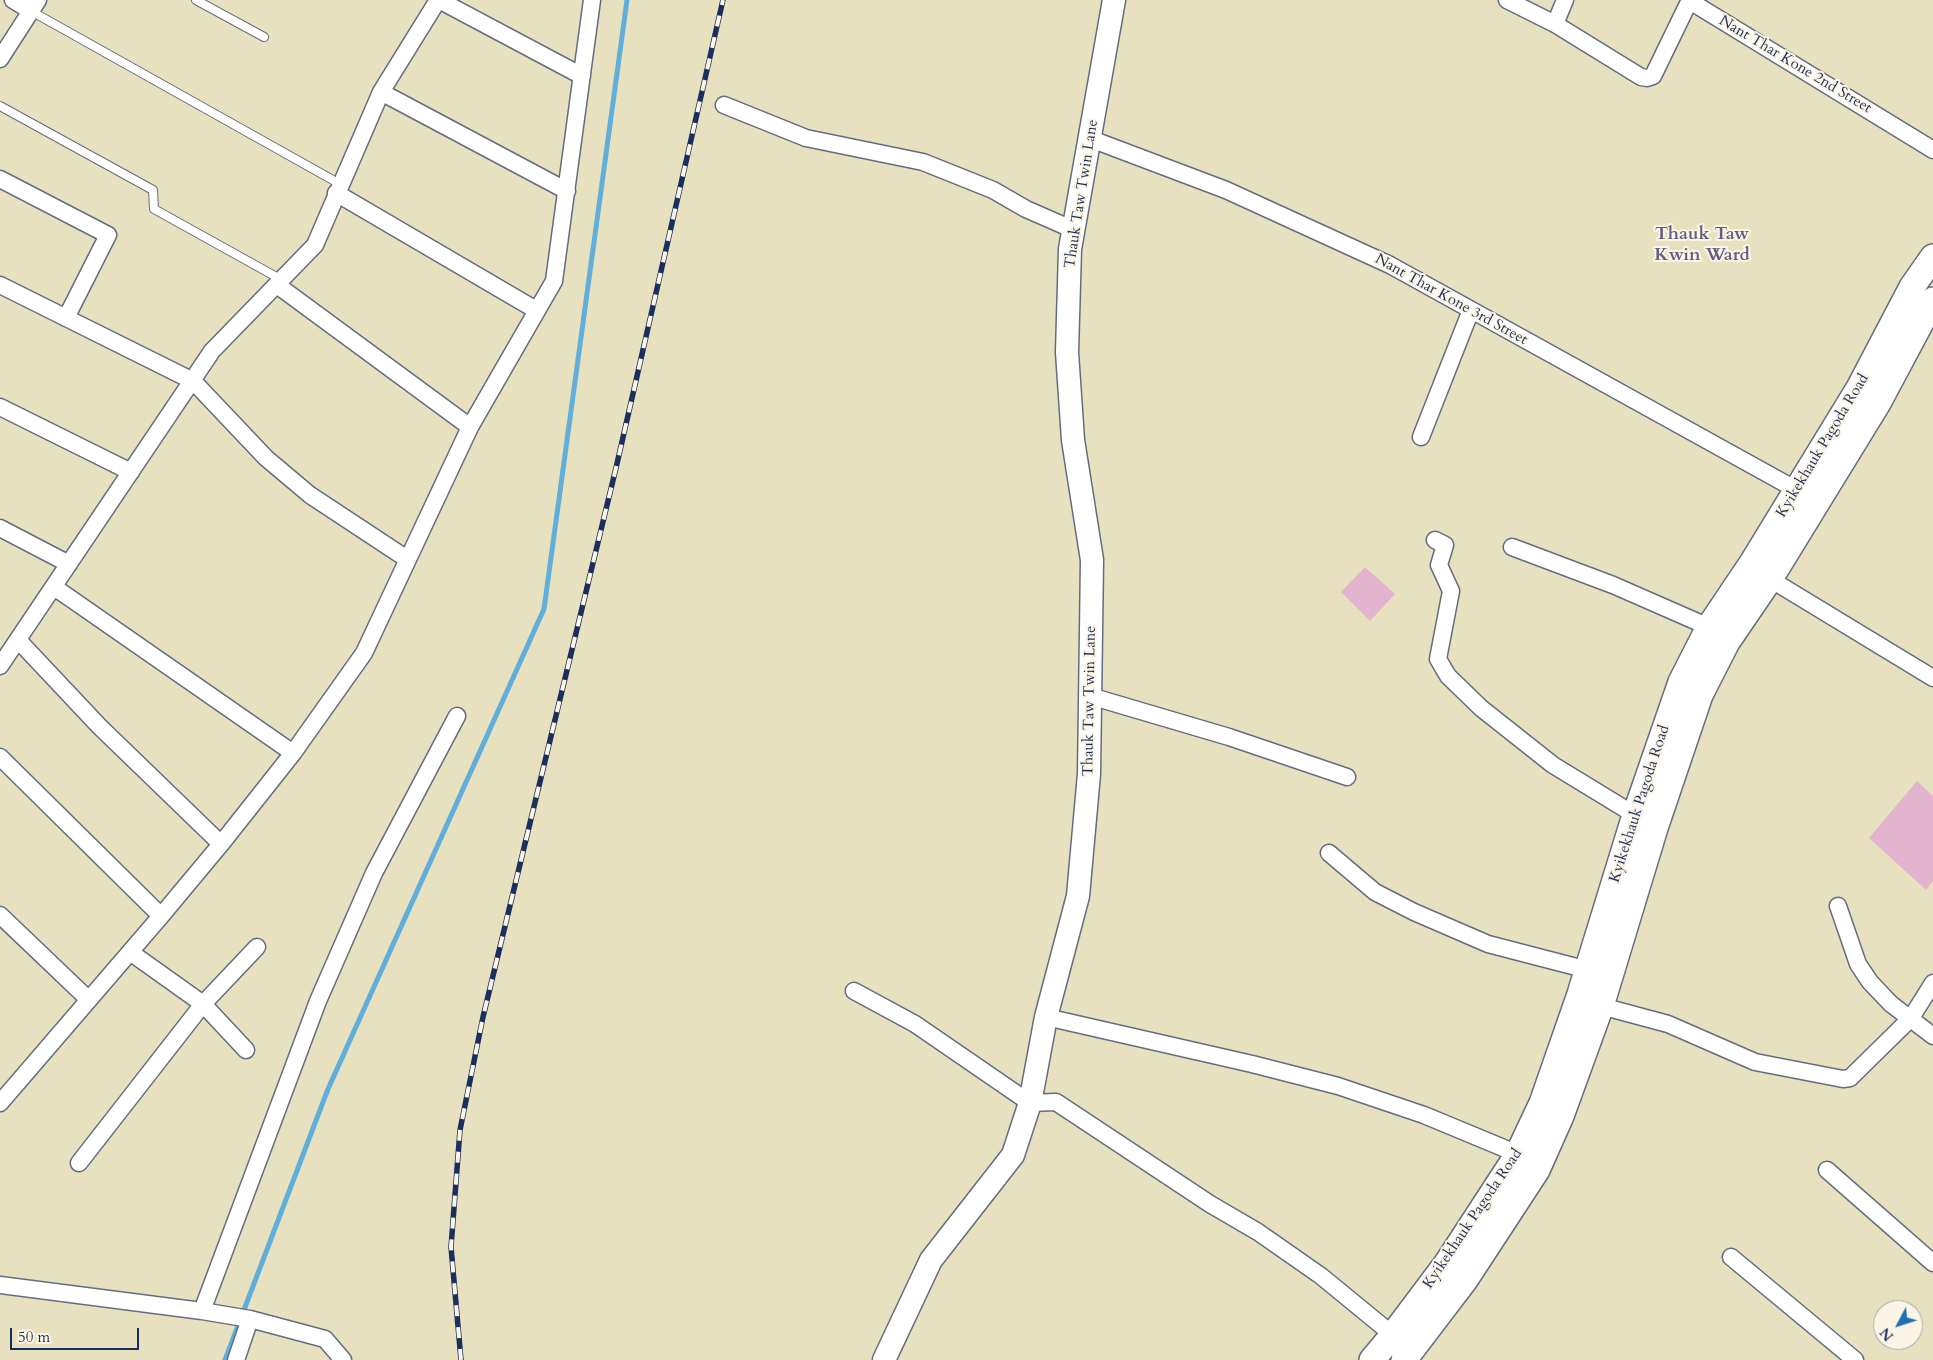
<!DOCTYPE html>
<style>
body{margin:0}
#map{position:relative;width:1933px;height:1360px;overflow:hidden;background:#e8e1bf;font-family:Cardo,serif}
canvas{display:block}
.north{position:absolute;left:1873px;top:1300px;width:50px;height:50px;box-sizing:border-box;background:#fcf5e5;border:1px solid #a2a6af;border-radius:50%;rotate:230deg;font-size:14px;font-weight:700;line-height:20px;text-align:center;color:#1b2f5e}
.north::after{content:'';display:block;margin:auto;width:18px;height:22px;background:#1f6fb2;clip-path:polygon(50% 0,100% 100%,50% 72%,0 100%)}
.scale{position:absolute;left:10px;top:1328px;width:129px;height:22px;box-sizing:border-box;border:2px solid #1b2f5e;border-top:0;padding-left:6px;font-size:15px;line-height:18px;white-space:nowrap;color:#1b2f5e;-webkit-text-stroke:4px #fcf5e5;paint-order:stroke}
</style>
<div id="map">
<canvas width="1933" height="1360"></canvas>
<div class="north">N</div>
<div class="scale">50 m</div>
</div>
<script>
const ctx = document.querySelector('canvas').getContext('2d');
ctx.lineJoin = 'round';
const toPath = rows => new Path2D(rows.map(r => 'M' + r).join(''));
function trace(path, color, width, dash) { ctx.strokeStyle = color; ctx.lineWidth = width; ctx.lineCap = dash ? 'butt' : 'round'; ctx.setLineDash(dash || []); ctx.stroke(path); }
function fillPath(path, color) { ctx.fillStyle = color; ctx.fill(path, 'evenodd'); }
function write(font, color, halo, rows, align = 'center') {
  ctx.font = font + ' Cardo,serif'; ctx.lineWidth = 4; ctx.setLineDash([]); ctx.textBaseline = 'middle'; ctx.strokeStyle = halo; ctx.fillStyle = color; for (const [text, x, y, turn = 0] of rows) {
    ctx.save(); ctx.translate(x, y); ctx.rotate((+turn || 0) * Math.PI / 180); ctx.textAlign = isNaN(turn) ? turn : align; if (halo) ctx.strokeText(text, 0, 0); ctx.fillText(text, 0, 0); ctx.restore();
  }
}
const stream = toPath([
 [225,1360,328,1089,544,609,627,0]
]);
const building = toPath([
 [1365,567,1395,594,1370,621,1341,592],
 [1917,781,1933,796,1933,881,1926,890,1869,838]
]);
const lane = toPath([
 [196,0,264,37],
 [31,11,340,184],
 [0,106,153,190,154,209,282,280]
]);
const street = toPath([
 [13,0,31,11],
 [439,0,582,76],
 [1507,0,1555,24,1641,77,1647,78,1653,76,1685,10,1688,4,1693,3,1933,150],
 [1555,24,1565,0],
 [0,59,38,0],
 [381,92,567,191],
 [724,105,806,138,923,162,993,190,1026,209,1074,230],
 [1091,139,1226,190,1390,265,1804,494],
 [0,179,108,235,66,318],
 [336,193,536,310],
 [0,285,193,381,266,458,310,495,407,559],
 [277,285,470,427],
 [0,407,131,472],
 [1421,437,1471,310],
 [0,528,69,564],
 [1435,540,1445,545,1439,565,1451,591,1438,659,1448,676,1481,708,1553,765,1635,815],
 [1512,547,1613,585,1709,627],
 [1770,579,1933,678],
 [54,587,293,753],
 [18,640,99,726,221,844],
 [0,666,212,351,315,245,381,92,438,0],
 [1090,696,1229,737,1347,777],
 [0,757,161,916],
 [1329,853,1375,892,1414,912,1488,944,1588,970],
 [1838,906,1858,964,1870,982,1891,1004,1933,1036],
 [0,915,89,1000],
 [130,952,203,1004,257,947],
 [854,991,915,1024,1030,1103,1056,1102,1210,1204,1258,1232,1321,1276,1393,1335],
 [1601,1006,1668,1024,1755,1062,1843,1079,1850,1078,1911,1018,1933,983],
 [1046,1017,1252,1064,1338,1086,1424,1115,1518,1154],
 [0,1103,161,916,221,844,293,753,364,653,470,427,554,281,592,0],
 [79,1163,203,1004,246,1050],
 [1827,1170,1933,1263],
 [1731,1257,1855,1360],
 [0,1285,202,1311,250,1319,325,1339,343,1360],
 [202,1311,318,1001,374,873,457,716],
 [236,1360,250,1319]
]);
const secondary = toPath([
 [884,1360,931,1260,1013,1155,1030,1103,1046,1017,1078,896,1089,774,1092,560,1073,440,1067,352,1070,249,1114,0]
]);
const primary = toPath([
 [1372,1360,1393,1335,1447,1263,1518,1154,1542,1103,1580,994,1635,815,1681,682,1709,627,1752,563,1859,388,1912,287,1933,257],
 [1404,1360,1465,1280,1537,1170,1561,1116,1601,1006,1655,828,1700,695,1727,642,1770,579,1878,403,1933,300]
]);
const rail = toPath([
 [461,1360,451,1247,460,1130,483,1017,616,468,723,0]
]);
const streetNames = [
 ["Nant Thar Kone 2nd Street",1795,65,31],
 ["Thauk Taw Twin Lane",1082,194,-81],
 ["Nant Thar Kone 3rd Street",1451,300,29],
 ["Kyikekhauk Pagoda Road",1823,446,-59],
 ["Thauk Taw Twin Lane",1090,701,-89],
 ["Kyikekhauk Pagoda Road",1640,804,-72],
 ["Kyikekhauk Pagoda Road",1473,1219,-56]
];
const quarterNames = [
 ["Thauk Taw",1702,235],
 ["Kwin Ward",1702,256]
];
trace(stream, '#60afda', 5);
fillPath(building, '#e3b4cd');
trace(lane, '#636d80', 10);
trace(street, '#636d80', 19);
trace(secondary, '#636d80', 25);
trace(primary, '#636d80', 28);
trace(lane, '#fff', 8);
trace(street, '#fff', 16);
trace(secondary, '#fff', 22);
trace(primary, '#fff', 25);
trace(rail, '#1b2f5e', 5.5);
trace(rail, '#fcf5e5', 4, [11]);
write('15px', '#1b2f5e', '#fcf5e5', streetNames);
write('bold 18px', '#615e85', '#fcf5e5', quarterNames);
</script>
